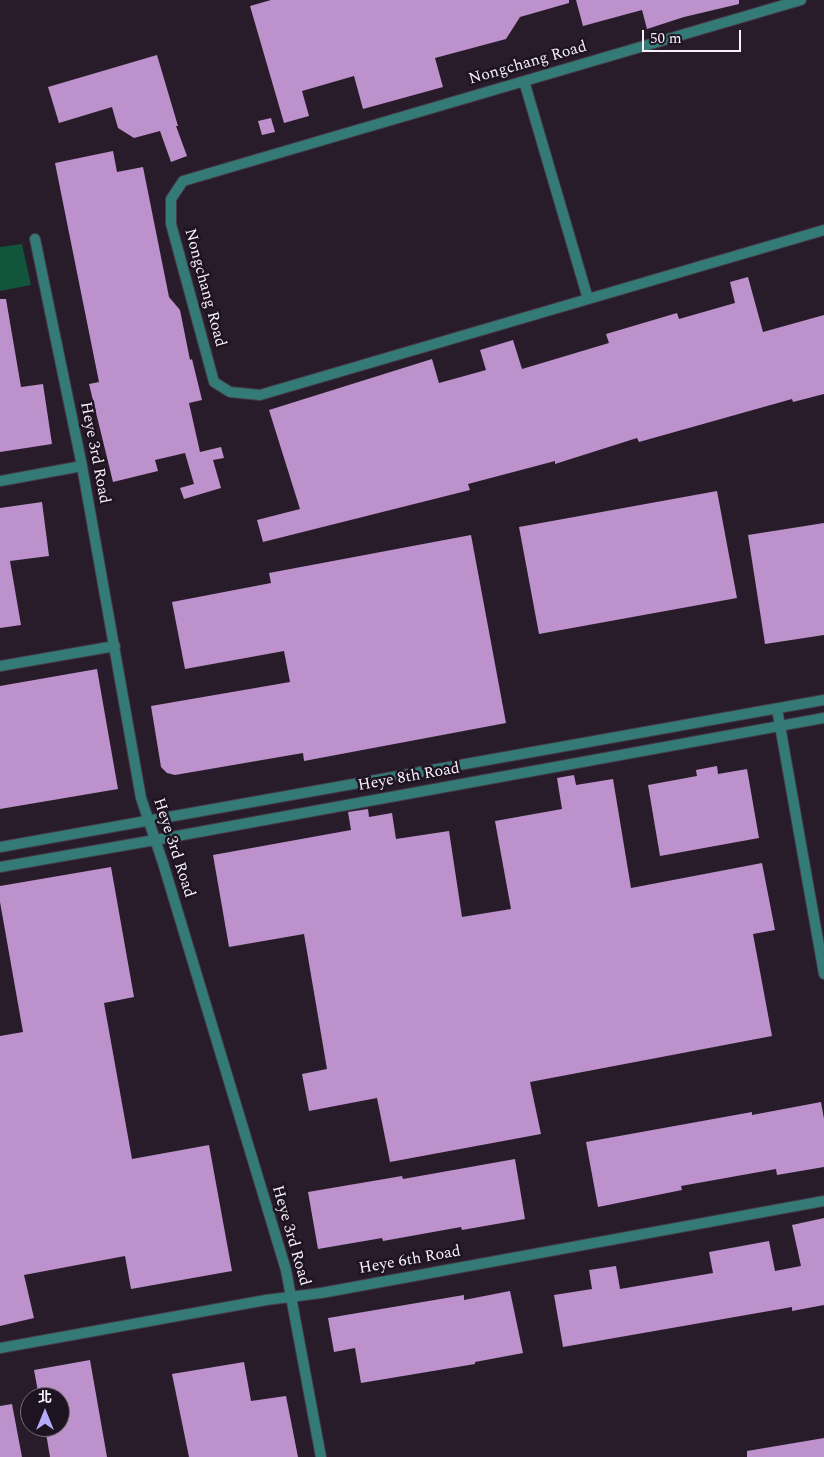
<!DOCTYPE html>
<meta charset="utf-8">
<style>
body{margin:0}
#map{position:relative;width:824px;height:1457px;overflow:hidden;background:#281c2a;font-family:Spectral,"Noto Sans TC",serif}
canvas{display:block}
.north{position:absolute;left:20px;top:1387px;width:50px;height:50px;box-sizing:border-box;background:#1e1321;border:1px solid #756b78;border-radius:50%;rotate:0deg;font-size:14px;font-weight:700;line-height:20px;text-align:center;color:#f8f0fa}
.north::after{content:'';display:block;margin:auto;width:18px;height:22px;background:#b4acf9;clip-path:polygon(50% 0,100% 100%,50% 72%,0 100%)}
.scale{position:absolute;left:642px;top:30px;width:99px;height:22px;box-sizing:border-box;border:2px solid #f8f0fa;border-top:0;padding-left:6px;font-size:15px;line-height:18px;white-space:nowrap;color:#f8f0fa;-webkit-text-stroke:4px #1e1321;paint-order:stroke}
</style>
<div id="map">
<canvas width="824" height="1457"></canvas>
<div class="north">北</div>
<div class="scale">50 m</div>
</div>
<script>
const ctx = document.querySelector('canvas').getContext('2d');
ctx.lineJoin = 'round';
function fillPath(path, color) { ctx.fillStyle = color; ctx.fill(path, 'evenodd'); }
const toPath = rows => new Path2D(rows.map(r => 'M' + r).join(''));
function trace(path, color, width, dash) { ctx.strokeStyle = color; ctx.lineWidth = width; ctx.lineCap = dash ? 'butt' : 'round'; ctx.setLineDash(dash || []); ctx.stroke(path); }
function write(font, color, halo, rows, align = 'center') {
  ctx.font = font + ' Spectral,serif'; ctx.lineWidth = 5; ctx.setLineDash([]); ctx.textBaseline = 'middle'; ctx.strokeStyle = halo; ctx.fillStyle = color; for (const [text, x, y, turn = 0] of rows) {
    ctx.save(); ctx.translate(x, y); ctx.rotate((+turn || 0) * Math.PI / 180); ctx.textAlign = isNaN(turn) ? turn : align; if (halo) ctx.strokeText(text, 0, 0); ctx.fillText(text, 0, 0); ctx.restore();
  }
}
const forest = toPath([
 [22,244,31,285,0,291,0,247]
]);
const building = toPath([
 [271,0,569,0,569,3,520,17,506,39,435,58,443,87,363,109,354,76,302,91,309,116,284,123,250,6],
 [576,0,739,0,739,4,684,17,647,29,642,10,583,26],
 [157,55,178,126,176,126,187,156,171,162,160,131,134,138,118,128,112,107,59,123,48,87],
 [271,118,275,132,262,135,258,121],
 [113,151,117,172,143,167,169,297,180,310,190,360,192,359,202,400,189,403,200,452,221,447,224,458,213,460,221,488,184,499,180,488,194,484,185,453,155,460,158,471,113,482,89,384,99,382,55,163],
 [748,277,763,332,824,315,824,394,793,402,792,399,639,442,637,438,555,464,555,461,468,484,470,490,263,542,257,520,300,509,269,410,432,359,439,383,486,370,480,350,513,340,522,369,609,343,606,334,677,313,679,319,735,303,730,282],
 [0,299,6,299,21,387,43,384,52,444,0,452],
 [717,491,737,598,539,634,519,527],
 [42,502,49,556,10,561,21,625,0,628,0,508],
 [824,523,824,635,765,644,748,535],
 [471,535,506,723,304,761,303,753,175,775,167,773,161,767,151,706,290,682,284,651,185,669,172,602,271,583,269,573],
 [97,669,118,789,0,809,0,686],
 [717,766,718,774,747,769,759,838,660,856,648,785,697,776,696,770],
 [574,775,576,785,613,779,631,888,762,863,775,930,753,934,772,1036,530,1082,541,1134,390,1162,377,1098,309,1111,302,1074,327,1069,304,934,229,947,213,855,351,830,348,812,368,809,369,817,392,813,396,839,449,831,462,917,511,909,495,821,562,809,557,778],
 [111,867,134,997,104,1003,132,1159,209,1145,232,1271,131,1289,125,1256,24,1275,34,1318,0,1326,0,1036,23,1032,0,902,0,886],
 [821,1102,824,1119,824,1167,777,1175,776,1169,681,1186,682,1190,598,1207,586,1142,752,1112,752,1115],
 [515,1159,525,1219,462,1230,461,1227,383,1241,382,1238,318,1249,308,1192,402,1176,403,1179],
 [824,1218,824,1305,792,1311,792,1307,563,1347,554,1295,592,1289,589,1270,616,1266,620,1289,713,1273,709,1252,769,1241,775,1271,801,1266,792,1225],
 [510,1291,523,1353,475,1362,475,1364,361,1383,355,1348,334,1352,328,1318,464,1295,464,1300],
 [90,1360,107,1457,50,1457,45,1427,60,1427,60,1397,39,1397,34,1370],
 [244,1362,251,1401,286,1396,298,1457,189,1457,172,1374],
 [12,1404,22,1457,0,1457,0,1406],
 [824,1438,824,1457,747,1457,747,1451]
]);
const minor = toPath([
 [801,0,183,181,171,199,171,224,214,382,230,392,260,395,824,230],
 [524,81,588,299],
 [35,239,82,466,141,798,163,863,286,1270,321,1457],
 [0,481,82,466],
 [0,666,115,646],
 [777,709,824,974],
 [0,847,824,700],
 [0,867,155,840,824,718],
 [0,1348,266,1300,321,1293,824,1201]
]);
const streetNames = [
 ["Nongchang Road",528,64,-16],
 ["Nongchang Road",204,288,75],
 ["Heye 3rd Road",94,453,79],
 ["Heye 8th Road",409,778,-10],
 ["Heye 3rd Road",173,848,72],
 ["Heye 3rd Road",290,1236,74],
 ["Heye 6th Road",410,1261,-10]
];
fillPath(forest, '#11553d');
fillPath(building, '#bd91cc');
trace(minor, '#453a47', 12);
trace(minor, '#347a77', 10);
write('16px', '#f8f0fa', '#1e1321', streetNames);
</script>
